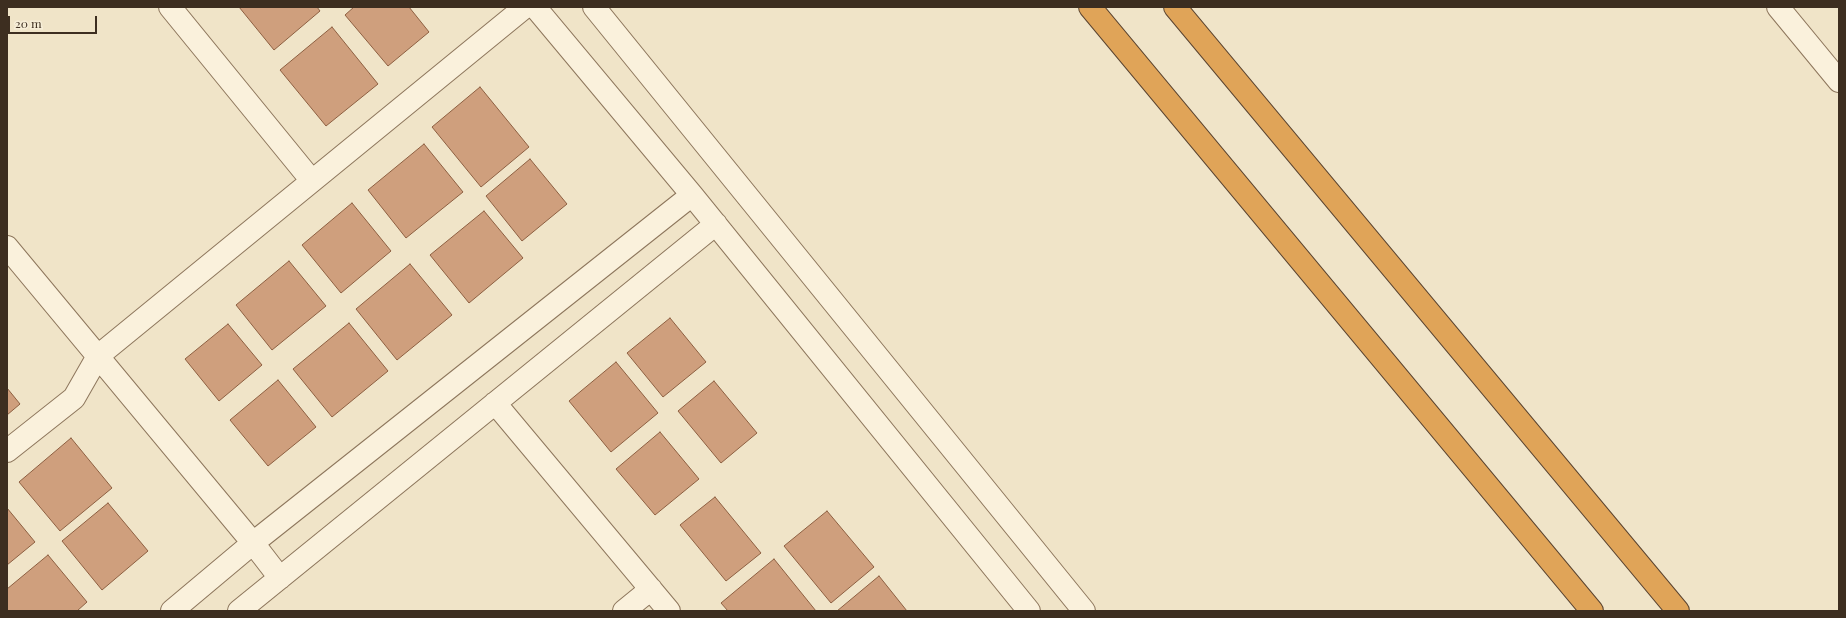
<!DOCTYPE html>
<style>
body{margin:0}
#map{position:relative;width:1846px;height:618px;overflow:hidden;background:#f0e4c8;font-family:"Playfair Display",serif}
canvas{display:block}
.frame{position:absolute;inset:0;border:8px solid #3d2e20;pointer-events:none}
.scale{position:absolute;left:8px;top:16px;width:89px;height:18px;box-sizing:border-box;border:2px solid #3d2e20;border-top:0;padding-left:5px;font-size:12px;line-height:14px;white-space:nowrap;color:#3d2e20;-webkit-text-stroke:3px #f7eed8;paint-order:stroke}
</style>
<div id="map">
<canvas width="1846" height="618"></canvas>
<div class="frame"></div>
<div class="scale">20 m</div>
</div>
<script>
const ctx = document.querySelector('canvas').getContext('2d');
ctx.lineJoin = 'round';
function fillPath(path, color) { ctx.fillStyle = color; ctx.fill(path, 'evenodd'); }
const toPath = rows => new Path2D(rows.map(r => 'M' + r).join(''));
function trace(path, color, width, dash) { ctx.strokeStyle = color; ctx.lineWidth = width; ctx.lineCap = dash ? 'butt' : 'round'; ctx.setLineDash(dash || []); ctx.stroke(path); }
const building = toPath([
 [239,7,317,7,320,11,274,50,239,7],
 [354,7,409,7,429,32,388,66,345,15,354,7],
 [332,27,378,84,326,126,280,70,332,27],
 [480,87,529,147,481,187,432,127,480,87],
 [424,144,463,192,406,238,368,190,424,144],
 [530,159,567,204,522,241,486,196,530,159],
 [352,203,391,251,341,293,302,245,352,203],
 [484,211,523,258,469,303,430,255,484,211],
 [289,261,326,306,272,350,236,305,289,261],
 [410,264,452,315,397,360,356,309,410,264],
 [670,318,706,362,663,397,627,353,670,318],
 [349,323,388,371,332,417,293,369,349,323],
 [228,324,262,365,219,401,185,359,228,324],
 [616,362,658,413,611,452,569,401,616,362],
 [278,380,316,427,268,466,230,420,278,380],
 [714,381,757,433,721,463,678,411,714,381],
 [7,388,20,404,7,415,7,388],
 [660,432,699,479,655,515,616,469,660,432],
 [71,438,112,488,60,531,19,482,71,438],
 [715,497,761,553,726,581,680,525,715,497],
 [108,503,148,551,102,590,62,541,108,503],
 [7,508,35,542,7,565,7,508],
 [827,511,874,567,831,603,784,546,827,511],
 [48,555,87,602,77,611,7,611,7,589,48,555],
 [774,559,816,611,728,611,721,603,774,559],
 [879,576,907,611,837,611,879,576]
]);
const minor = toPath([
 [170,7,312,181],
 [535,7,692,195,1029,611],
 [594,7,1084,611],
 [1778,7,1839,81],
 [7,247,253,543,280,578],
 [495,403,669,611],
 [7,451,74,398,98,356,525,7],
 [172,611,253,543,692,195],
 [239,611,716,224],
 [624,611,651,589]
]);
const highway = toPath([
 [1090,7,1592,611],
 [1175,7,1678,611]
]);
fillPath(building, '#cf9f7d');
trace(building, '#8d5f41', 1);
trace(minor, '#8d765c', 24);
trace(highway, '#5b4430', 24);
trace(minor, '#faf1dc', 22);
trace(highway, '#e0a458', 22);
</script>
